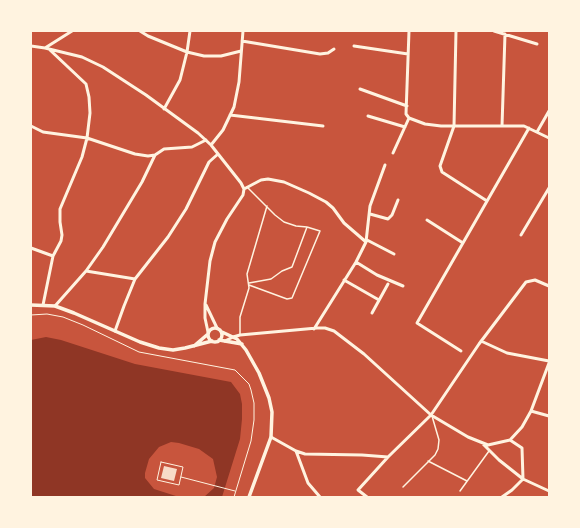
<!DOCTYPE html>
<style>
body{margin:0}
#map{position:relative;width:580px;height:528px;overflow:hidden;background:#c8553d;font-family:Arial,sans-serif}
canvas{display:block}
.frame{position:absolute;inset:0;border:32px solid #fff3e0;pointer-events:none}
</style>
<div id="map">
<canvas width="580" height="528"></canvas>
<div class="frame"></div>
</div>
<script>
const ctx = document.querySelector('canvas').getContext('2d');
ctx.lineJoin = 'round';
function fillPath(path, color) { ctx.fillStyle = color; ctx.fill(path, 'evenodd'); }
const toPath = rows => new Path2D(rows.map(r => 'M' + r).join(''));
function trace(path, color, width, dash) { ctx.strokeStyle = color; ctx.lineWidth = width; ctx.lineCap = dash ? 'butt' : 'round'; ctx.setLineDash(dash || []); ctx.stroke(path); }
const water = toPath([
 [46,337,61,340,135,364,231,382,240,394,242,404,242,419,240,439,222,497,204,497,214,488,217,477,213,459,199,449,179,443,171,442,159,447,149,459,145,473,145,478,154,489,179,497,31,497,31,340]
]);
const building = toPath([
 [164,466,177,469,174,481,161,478]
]);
const path = toPath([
 [31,315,47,314,63,317,83,325,139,352,235,370,249,384,251,390,254,403,254,420,251,441,234,497],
 [161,462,183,467,179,485,157,480,161,462],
 [181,477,235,491]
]);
const service = toPath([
 [247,187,275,215,284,222,296,226,307,227,320,231,292,298,287,299,249,285],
 [249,283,271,279,282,271,292,267,307,227],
 [240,335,240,317,249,288,247,274,267,206],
 [428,461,467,481],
 [403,487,435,455,438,449,439,440,432,416],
 [460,491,489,451]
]);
const minor = toPath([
 [140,31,148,36,187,52,204,56,221,56,241,51],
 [409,31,406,114,409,118,425,124,441,126,524,126,549,138],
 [456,31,454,126,440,166,442,172,487,201],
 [494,31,537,44],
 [242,41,320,54,328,53,334,49],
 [31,46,45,48,82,57,103,67,146,95,198,133,211,145,241,183,244,189,243,195,227,219,215,242,210,261,205,304,205,318,208,332],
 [354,46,408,54],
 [45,48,72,31],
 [360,89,407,106],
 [164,109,180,80,187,52,190,31],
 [230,115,323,126],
 [368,116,405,127],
 [31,126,43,132,87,138,135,154,148,156,155,155,164,149,192,147,206,140],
 [502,126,505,34],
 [537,132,549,111],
 [211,145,223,130,234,107,239,82,243,31],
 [393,153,409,118],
 [244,189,261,180,268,179,284,182,309,193,326,202,333,208,344,223,366,242],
 [370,214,388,219,392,215,398,200],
 [427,220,463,243],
 [521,235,549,188],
 [367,240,394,254],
 [31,248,53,256],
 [356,262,377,275,403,286],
 [86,271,135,279],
 [344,280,379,300],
 [43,305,53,256,61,241,62,235,60,222,60,209,82,157,87,138,90,113,89,97,86,84,50,50],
 [206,305,217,328],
 [55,306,86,271,103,247,142,182,155,155],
 [372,313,388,284],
 [314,329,356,262,366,242,370,206,385,165],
 [115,331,124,306,135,279,168,237,186,209,209,162,218,154],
 [225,341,233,337,240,335,317,328,325,328,334,331,364,354,431,415,468,437,488,445,510,440,522,427,531,411,549,363],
 [481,341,507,353,549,361],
 [461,351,417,323,529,128],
 [531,411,549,416],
 [271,437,296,451,305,454,362,455,388,457,431,415,479,344,526,282,535,280,549,286],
 [483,444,499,460,523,479,549,491],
 [296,451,308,483,320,497],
 [367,497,358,490,388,457],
 [502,497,512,490,523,479,522,448,510,440]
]);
const tertiary = toPath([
 [31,305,55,306,74,313,140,342,159,348,173,350,185,348,212,341],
 '208 335a7 7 0 1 1 14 0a7 7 0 1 1-14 0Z',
 [222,332,237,339,246,350,259,373,269,398,272,412,271,437,249,497],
 [219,340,242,344],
 [194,346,208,334]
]);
fillPath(water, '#8f3625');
fillPath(building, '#f7dbc8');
trace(path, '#fff3e0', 1);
trace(service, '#fff3e0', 1.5);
trace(minor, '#fff3e0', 3);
trace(tertiary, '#fff3e0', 3.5);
</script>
